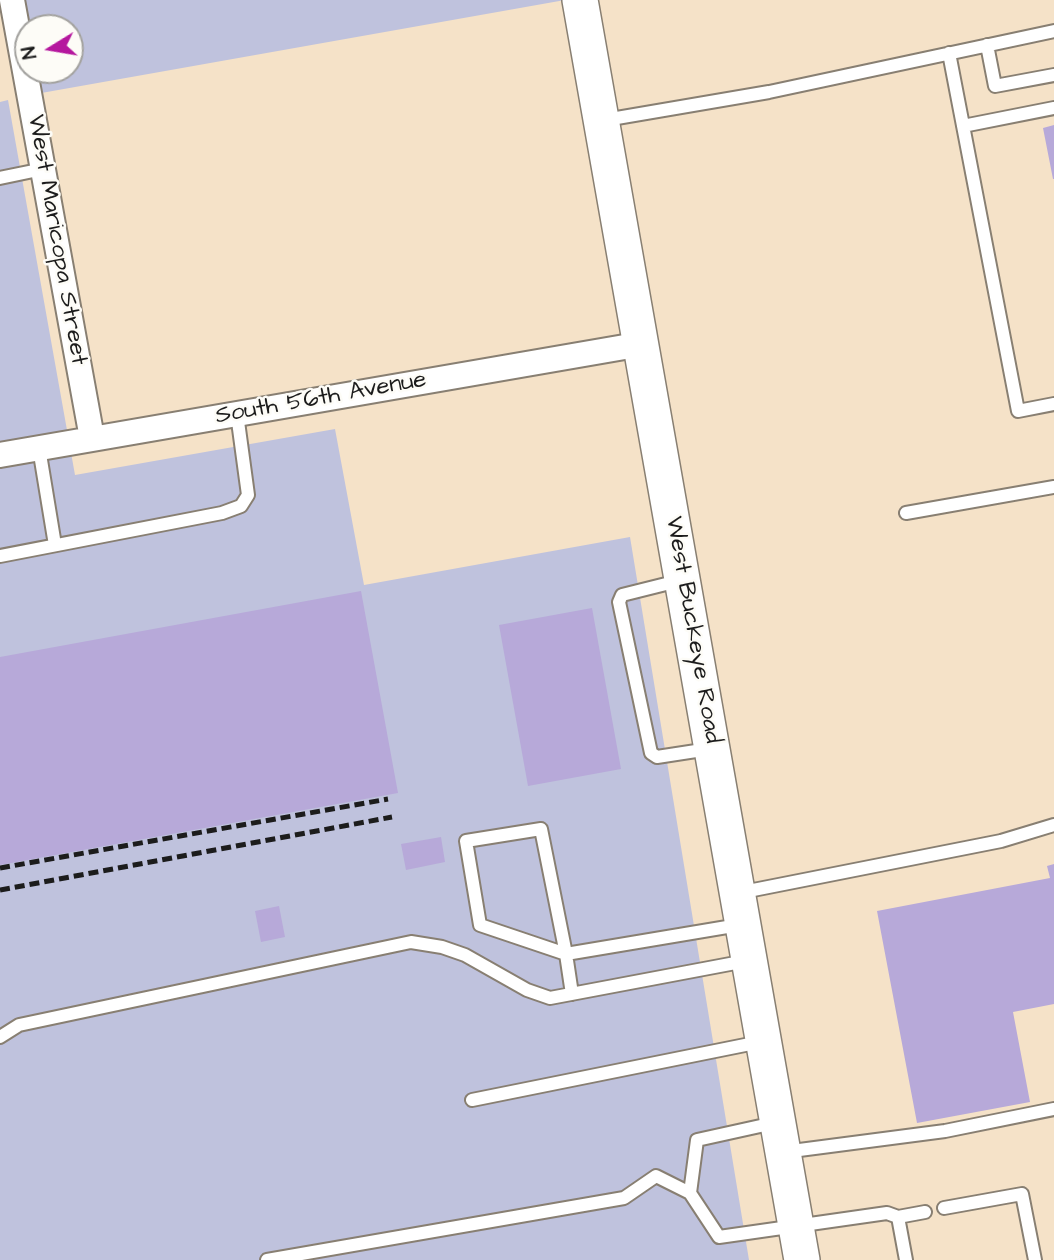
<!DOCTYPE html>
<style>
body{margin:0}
#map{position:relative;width:1054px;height:1260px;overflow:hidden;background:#f5e2c8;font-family:"Architects Daughter",sans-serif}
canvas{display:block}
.north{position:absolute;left:14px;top:14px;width:70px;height:70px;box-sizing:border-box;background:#fdfcf7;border:2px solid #a3a29f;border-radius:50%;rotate:259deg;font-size:19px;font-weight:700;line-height:28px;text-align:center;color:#1c1c1c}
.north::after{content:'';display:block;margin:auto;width:24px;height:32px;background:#b5179e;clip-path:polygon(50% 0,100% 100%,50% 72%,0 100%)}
</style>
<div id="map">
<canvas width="1054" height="1260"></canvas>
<div class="north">N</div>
</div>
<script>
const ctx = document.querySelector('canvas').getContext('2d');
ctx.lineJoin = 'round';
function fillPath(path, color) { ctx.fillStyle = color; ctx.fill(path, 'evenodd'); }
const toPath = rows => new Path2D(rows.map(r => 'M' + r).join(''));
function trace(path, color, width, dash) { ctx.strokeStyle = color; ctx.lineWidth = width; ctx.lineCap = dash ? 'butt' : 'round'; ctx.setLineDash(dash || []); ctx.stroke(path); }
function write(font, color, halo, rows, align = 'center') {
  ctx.font = font + ' "Architects Daughter",sans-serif'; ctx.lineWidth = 5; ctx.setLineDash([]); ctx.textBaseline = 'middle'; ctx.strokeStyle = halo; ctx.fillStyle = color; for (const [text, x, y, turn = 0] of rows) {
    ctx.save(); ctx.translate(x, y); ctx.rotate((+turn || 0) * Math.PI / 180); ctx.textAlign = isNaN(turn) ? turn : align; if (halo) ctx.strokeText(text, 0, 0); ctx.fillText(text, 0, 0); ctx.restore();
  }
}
const industrial = toPath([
 [13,0,565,0,30,95],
 [28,28,70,28,70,70,28,70],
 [8,100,75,475,335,429,364,585,630,537,749,1260,0,1260,0,102]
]);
const building = toPath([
 [1054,125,1054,179,1053,179,1043,128],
 [361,591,398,793,0,865,0,657],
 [592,608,621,769,528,786,499,625],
 [441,837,445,862,406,870,401,844],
 [1054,864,1054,1004,1013,1012,1030,1102,917,1123,877,911,1050,878,1047,866],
 [279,906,285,937,261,942,255,911]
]);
const service = toPath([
 [987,45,995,86,1054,75],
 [949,53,1018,411,1054,404],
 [605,120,769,92,1054,31],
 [963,126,1054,108],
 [0,178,43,169],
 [39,448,55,545],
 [906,513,1054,487],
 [0,556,222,513,241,506,248,495,237,414],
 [682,580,622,595,619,602,651,753,657,757,709,749],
 [738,893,1001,841,1054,825],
 [572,994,566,954,541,829,466,841,480,925,566,954,739,925],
 [0,1037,19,1025,411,942,442,947,465,955,527,990,550,998,746,961],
 [472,1100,760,1042],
 [784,1152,945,1131,1054,1109],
 [690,1193,697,1140,774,1123],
 [944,1208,1022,1194,1035,1260],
 [898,1217,925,1212],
 [267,1260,624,1198,656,1176,690,1193,719,1237,887,1213,898,1217,906,1260]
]);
const minor = toPath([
 [12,0,92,438],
 [0,455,642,344]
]);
const secondary = toPath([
 [580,0,802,1260]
]);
const rail = toPath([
 [0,868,388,799],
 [0,890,392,817]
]);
const streetNames = [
 ["West Maricopa Street",56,240,80],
 ["South 56th Avenue",321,399,-10],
 ["West Buckeye Road",692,630,80]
];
fillPath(industrial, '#bfc2dd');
fillPath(building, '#b7a9d9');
trace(service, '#887f72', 16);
trace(minor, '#887f72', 28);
trace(secondary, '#887f72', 38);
trace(service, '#fff', 12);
trace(minor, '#fff', 24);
trace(secondary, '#fff', 35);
trace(rail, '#1c1c1c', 5, [10, 5]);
write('24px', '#1c1c1c', '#fdfcf7', streetNames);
</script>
